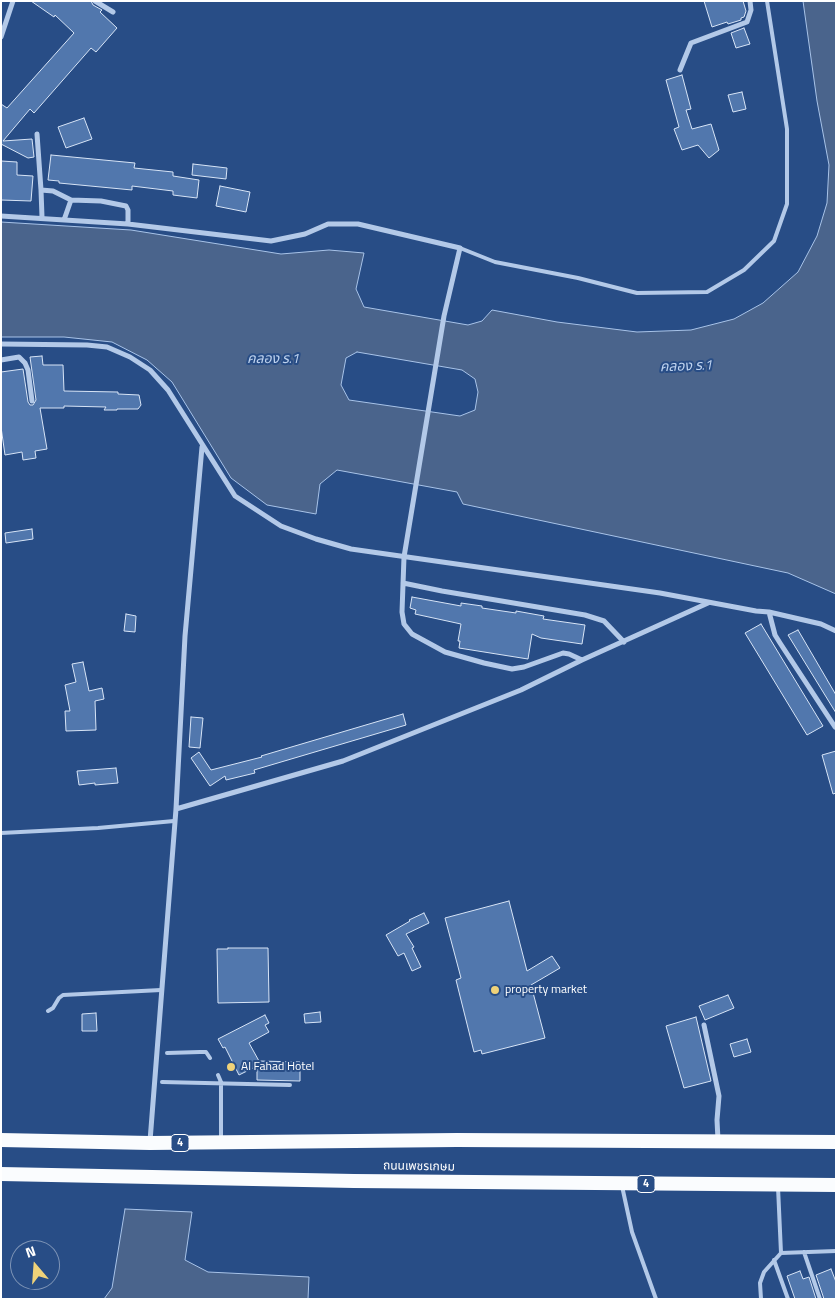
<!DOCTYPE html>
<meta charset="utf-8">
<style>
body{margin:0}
#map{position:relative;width:837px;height:1300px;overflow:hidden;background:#284d86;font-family:"Titillium Web",sans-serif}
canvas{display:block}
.frame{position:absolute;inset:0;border:2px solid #fff;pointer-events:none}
.north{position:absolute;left:10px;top:1240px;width:50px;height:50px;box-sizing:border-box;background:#284d86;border:1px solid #7e94b6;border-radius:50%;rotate:342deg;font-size:14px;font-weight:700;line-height:20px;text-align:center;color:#fff}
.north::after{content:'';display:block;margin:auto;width:18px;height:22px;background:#efd279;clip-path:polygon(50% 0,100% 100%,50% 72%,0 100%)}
</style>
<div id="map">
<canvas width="837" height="1300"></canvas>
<div class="frame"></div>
<div class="north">N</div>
</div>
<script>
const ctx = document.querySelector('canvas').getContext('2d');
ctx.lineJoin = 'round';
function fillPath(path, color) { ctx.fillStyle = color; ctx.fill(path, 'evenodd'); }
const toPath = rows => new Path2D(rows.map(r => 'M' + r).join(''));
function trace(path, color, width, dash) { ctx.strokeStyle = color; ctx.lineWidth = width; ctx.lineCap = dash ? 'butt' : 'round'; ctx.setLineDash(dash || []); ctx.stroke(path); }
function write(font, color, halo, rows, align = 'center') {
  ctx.font = font + ' "Titillium Web","Noto Sans Thai",sans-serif'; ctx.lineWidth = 4; ctx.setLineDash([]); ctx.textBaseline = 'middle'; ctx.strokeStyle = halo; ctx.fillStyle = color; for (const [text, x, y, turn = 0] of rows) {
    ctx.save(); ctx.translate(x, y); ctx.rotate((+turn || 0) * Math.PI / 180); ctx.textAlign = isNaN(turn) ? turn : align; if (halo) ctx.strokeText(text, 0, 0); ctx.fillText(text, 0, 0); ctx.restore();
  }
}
const water = toPath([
 [803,1,836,1,836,594,788,573,463,504,457,492,337,470,320,484,316,514,267,505,231,478,172,382,147,360,112,342,64,337,1,337,1,222,131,230,281,254,329,250,364,253,356,289,364,307,468,325,482,321,492,310,557,322,637,332,691,330,734,319,763,303,798,272,817,236,827,203,829,165,817,101,803,1],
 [357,352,462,370,475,379,478,392,475,410,460,416,349,400,341,385,346,358,357,352],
 [125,1209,192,1212,185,1260,208,1272,309,1277,308,1299,104,1299,112,1288,125,1209]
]);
const building = toPath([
 [31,1,91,1,93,5,102,10,100,12,117,28,96,52,91,48,34,113,30,109,3,141,32,139,34,157,28,158,1,144,1,104,7,108,74,33,55,15,54,17,31,1],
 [704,1,743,1,746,11,744,17,741,18,741,20,728,24,727,22,712,27,704,1],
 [744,28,750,44,736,48,731,33,744,28],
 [682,75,691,109,686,110,692,129,711,124,719,150,709,158,698,145,682,150,674,129,679,127,666,80,682,75],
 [742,92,746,109,733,112,728,95,742,92],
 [84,118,92,139,66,148,58,127,84,118],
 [51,155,135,163,134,168,173,172,173,176,199,180,197,198,173,195,173,191,132,186,132,190,59,183,59,181,48,180,51,155],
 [1,161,17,162,17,175,33,176,31,201,1,200,1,161],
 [193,164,227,168,226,179,192,175,193,164],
 [220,186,250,192,246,212,216,206,220,186],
 [42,356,43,365,63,365,64,391,118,392,118,394,139,395,141,405,138,409,117,409,117,410,104,410,106,407,64,406,64,408,40,408,47,449,35,451,36,458,23,460,22,452,5,455,1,427,1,372,23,369,28,402,30,405,33,405,36,400,30,357,42,356],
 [32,529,33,539,6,543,5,533,32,529],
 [412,597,461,606,461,603,482,606,482,608,516,613,516,611,544,616,543,619,585,625,582,644,541,638,532,634,528,659,459,648,460,641,458,641,461,624,415,614,416,610,410,608,412,597],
 [126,614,136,616,135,632,124,631,126,614],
 [761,624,823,726,807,735,745,633,761,624],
 [798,630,836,695,836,713,788,635,798,630],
 [83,662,89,691,102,688,104,699,95,701,96,730,66,731,65,711,70,711,65,685,76,682,72,664,83,662],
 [403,714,406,725,254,770,255,773,226,780,225,776,210,786,191,758,199,752,211,770,262,757,261,756,403,714],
 [191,717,203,718,200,748,189,747,191,717],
 [836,751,836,793,833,794,822,755,836,751],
 [116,768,118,783,95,785,95,783,79,785,77,771,116,768],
 [509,901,527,971,552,956,560,968,531,985,545,1038,482,1054,481,1050,474,1052,456,980,461,978,445,918,509,901],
 [424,913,429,923,406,934,414,947,412,948,421,967,412,971,404,953,398,956,386,935,410,921,409,920,424,913],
 [228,948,268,948,269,1002,218,1003,217,949,228,949,228,948],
 [728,995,734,1008,705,1020,699,1006,728,995],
 [320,1012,321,1022,305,1023,304,1014,320,1012],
 [96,1013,97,1031,82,1031,82,1014,96,1013],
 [265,1015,269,1023,265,1025,269,1032,249,1043,259,1061,300,1062,300,1081,257,1080,257,1066,239,1075,225,1047,223,1048,218,1039,265,1015],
 [696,1017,711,1081,684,1088,666,1026,696,1017],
 [747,1039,751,1052,734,1057,730,1044,747,1039],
 [831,1269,836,1282,836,1299,824,1299,816,1275,831,1269],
 [800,1271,803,1279,809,1277,816,1299,795,1299,787,1276,800,1271]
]);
const service = toPath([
 [460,248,495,262,578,278,637,293,707,292,744,270,774,241,787,204,787,129,767,1],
 [1,833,98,828,174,821],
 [48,1011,53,1008,59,998,63,995,161,990],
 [167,1053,200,1052,206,1052,210,1058],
 [218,1075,221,1082,221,1140],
 [162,1082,290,1085],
 [622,1186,632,1232,656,1299],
 [804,1252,820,1299],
 [781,1253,836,1251],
 [774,1260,788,1299],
 [761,1299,760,1283,764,1272,781,1253,778,1187]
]);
const minor = toPath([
 [95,1,113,12],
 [1,37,13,1],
 [680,70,691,43,747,22,751,10,750,1],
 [37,134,41,190,53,191,71,200],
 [41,190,42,217],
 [1,216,128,224,271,241,305,234,328,224,358,224,460,248,444,316,404,557,402,612,404,624,412,634,445,652,484,663,512,669,524,667,563,653,569,654,582,660],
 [64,220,71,200,101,201,126,206,128,210,128,224],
 [1,344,87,345,107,347,130,357,150,370,168,390,235,496,281,526,316,539,351,549,660,593,756,611,769,612,821,624,836,631],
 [1,360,19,357,25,363,28,370,32,401],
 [403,583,442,591,585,615,604,621,624,642],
 [769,612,775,635,780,643,835,727],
 [176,809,343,761,521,690,582,660,708,603],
 [704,1025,719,1096,717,1120,718,1140],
 [150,1141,176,809,185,636,202,447]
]);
const trunk = toPath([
 [1,1140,150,1143,457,1140,836,1142],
 [1,1174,354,1181,836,1185]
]);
const markers = [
 [495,990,5,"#efd279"],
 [231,1067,5,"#efd279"]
];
const shields = [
 [180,1143,18],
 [646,1184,18]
];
const shieldNames = [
 ["4",180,1143],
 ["4",646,1184]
];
const poiNames = [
 ["property market",505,990],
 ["Al Fahad Hotel",241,1067]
];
const streetNames = [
 ["ถนนเพชรเกษม",419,1167,1]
];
const waterNames = [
 ["คลอง ร.1",273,360],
 ["คลอง ร.1",686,367,-2]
];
fillPath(water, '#4a648c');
trace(water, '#a8c3e8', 1);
fillPath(building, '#5177ad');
trace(building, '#d7e4f6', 1);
trace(service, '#b3c9e8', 4);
trace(minor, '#b3c9e8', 5);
trace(trunk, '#fafcfe', 14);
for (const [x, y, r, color] of markers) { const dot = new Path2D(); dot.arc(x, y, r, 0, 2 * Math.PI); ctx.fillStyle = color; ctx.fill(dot); trace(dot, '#284d86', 2); }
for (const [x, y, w] of shields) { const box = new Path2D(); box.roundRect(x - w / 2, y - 8.5, w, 17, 4); ctx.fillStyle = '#284d86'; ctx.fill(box); trace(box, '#fff', 1); }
write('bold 11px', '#fff', null, shieldNames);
write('12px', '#fff', '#284d86', poiNames, 'left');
write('12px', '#fff', '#284d86', streetNames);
write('italic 14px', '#bfd3ef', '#284d86', waterNames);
</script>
